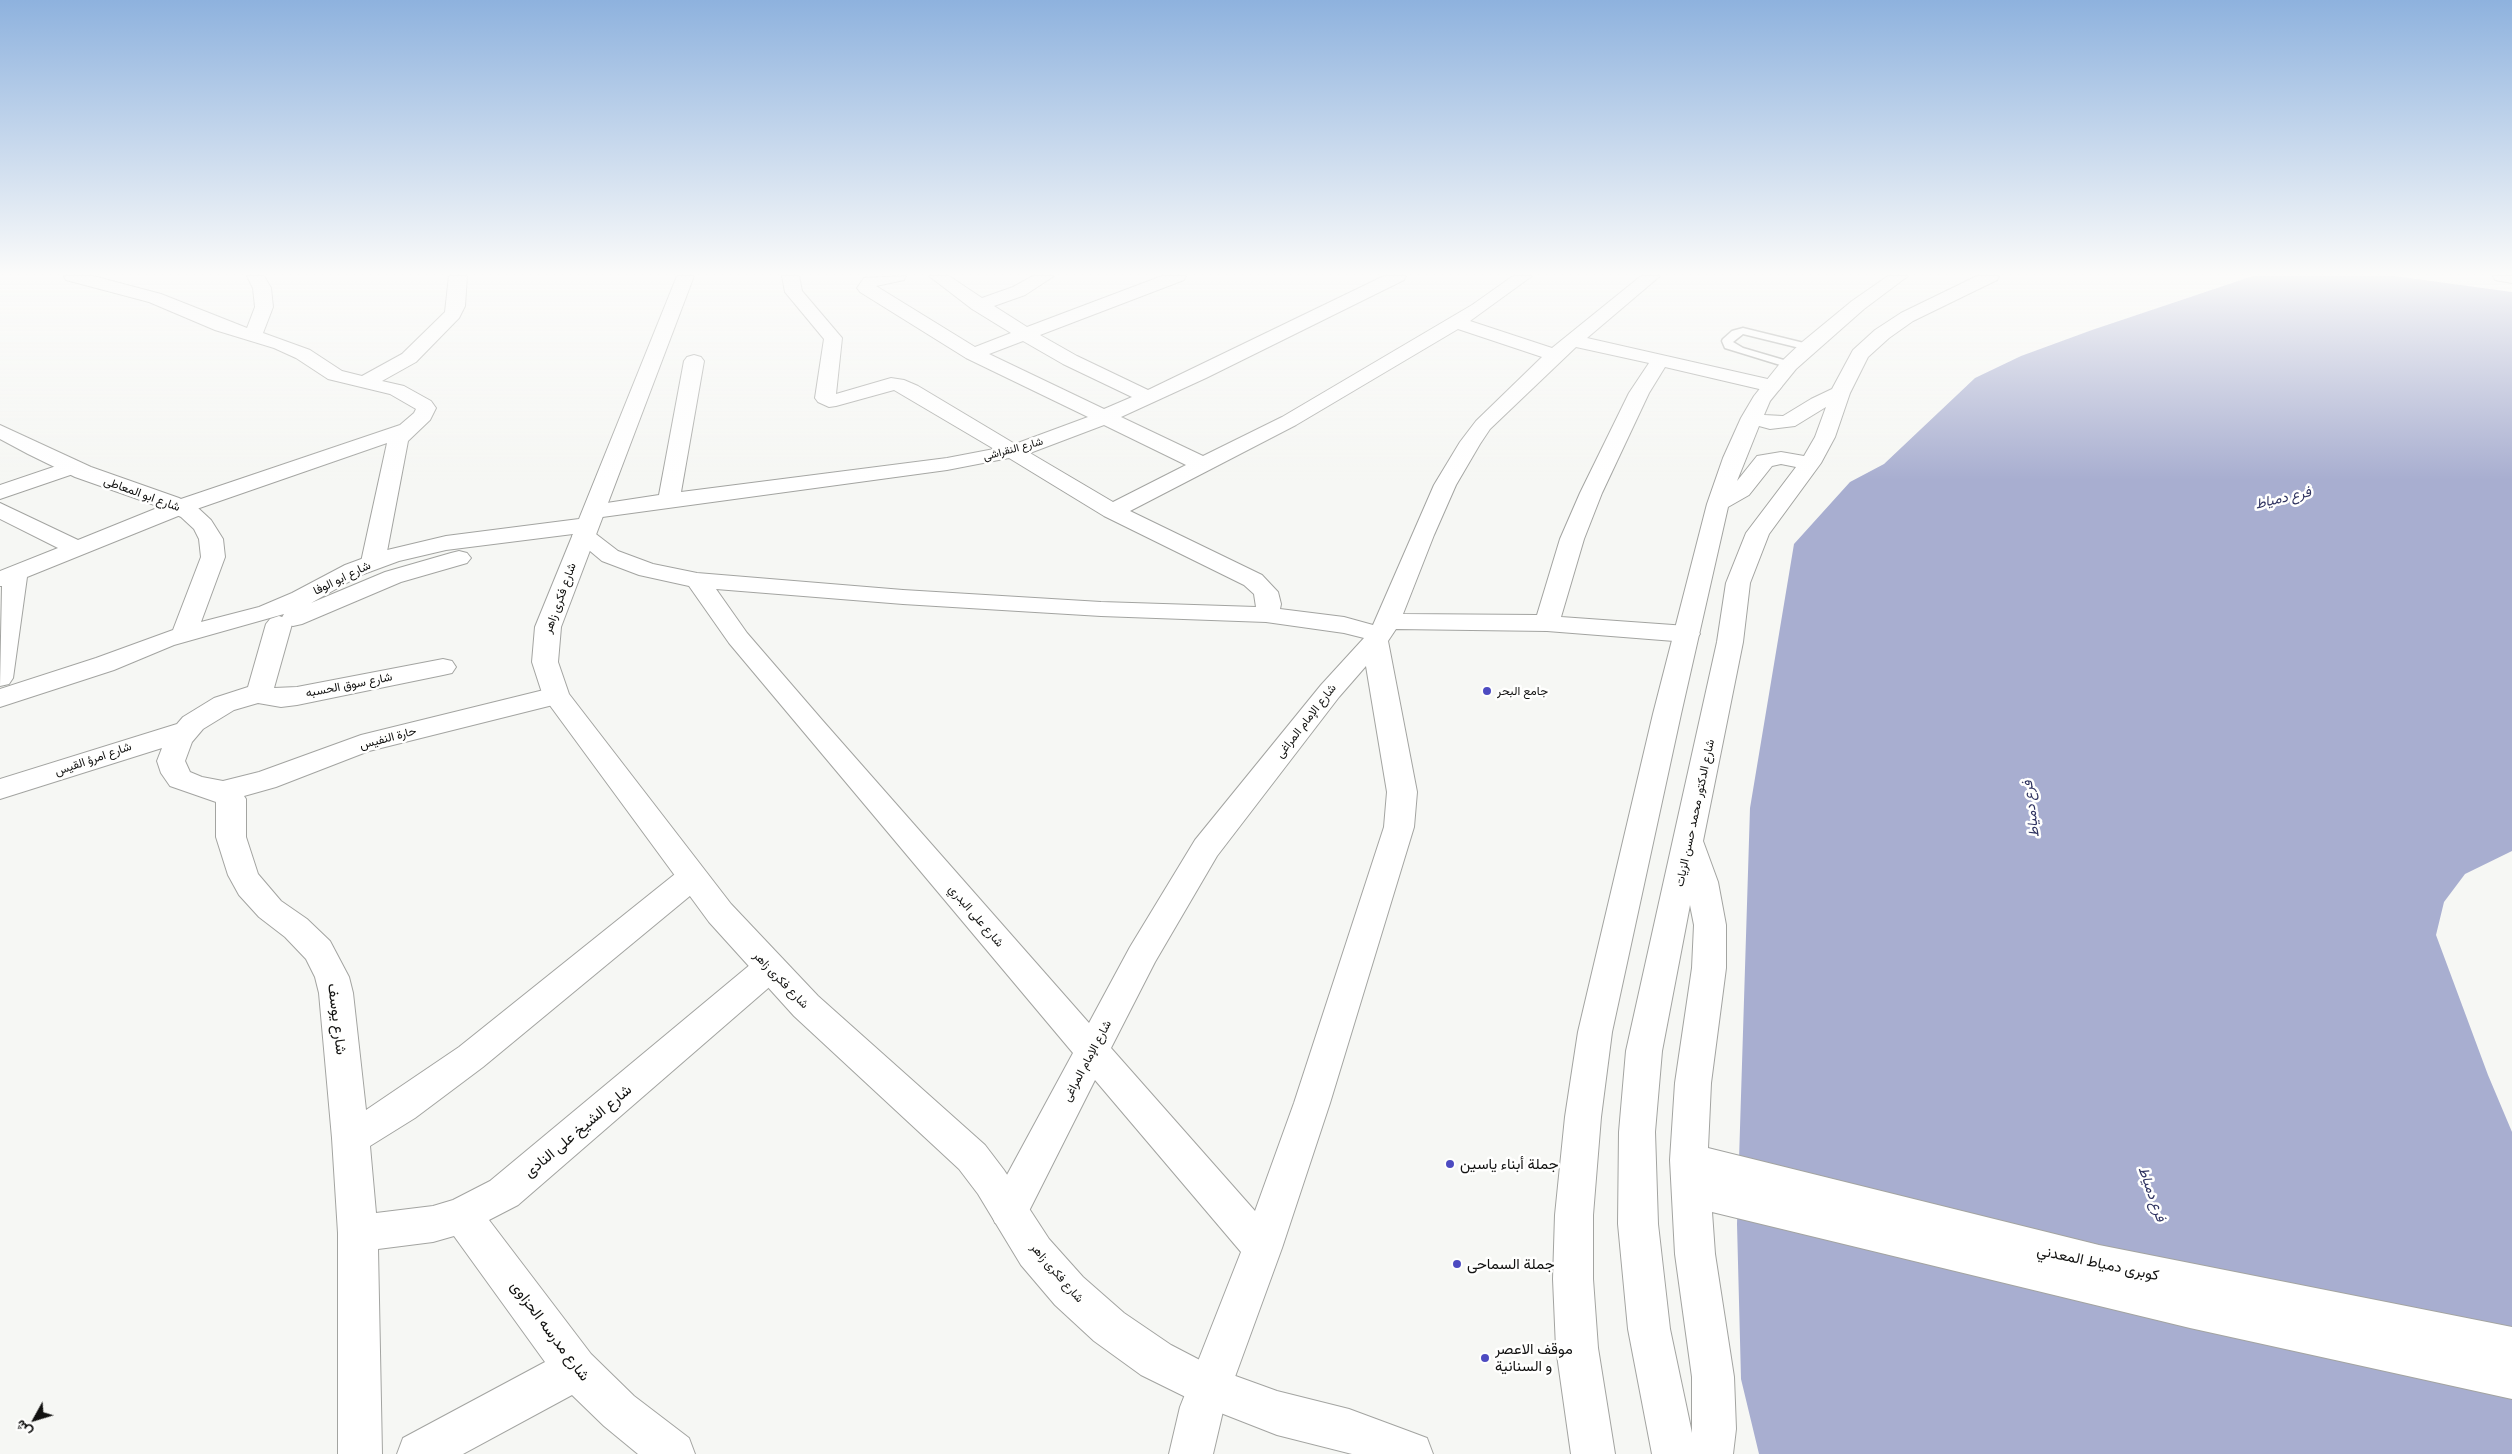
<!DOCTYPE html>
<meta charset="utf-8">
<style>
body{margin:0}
#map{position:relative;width:2512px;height:1454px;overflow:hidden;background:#f6f7f4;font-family:"Public Sans",Vazirmatn,sans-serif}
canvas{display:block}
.north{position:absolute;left:10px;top:1394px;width:50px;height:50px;-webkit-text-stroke:4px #fffffe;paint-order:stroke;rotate:231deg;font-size:14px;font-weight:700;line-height:20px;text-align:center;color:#111110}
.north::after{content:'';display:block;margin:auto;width:18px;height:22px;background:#111110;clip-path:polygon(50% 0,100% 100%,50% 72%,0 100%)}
</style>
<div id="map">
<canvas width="2512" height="1454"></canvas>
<div class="north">ش</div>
</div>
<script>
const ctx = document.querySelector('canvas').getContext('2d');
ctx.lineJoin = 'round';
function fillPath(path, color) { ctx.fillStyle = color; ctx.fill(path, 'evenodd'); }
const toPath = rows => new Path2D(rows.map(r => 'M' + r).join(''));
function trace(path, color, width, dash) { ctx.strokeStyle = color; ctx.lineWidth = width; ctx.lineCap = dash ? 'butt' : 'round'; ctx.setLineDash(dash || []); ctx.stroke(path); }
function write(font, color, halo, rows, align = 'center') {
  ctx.font = font + ' "Public Sans",Vazirmatn,sans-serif'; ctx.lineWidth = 5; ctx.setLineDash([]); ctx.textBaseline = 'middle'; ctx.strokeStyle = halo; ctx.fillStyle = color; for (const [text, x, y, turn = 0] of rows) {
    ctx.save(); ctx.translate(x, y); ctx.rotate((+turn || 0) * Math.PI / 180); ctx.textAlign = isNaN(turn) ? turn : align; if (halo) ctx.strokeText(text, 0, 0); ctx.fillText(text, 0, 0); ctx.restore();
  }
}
const water = toPath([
 [2253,276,2394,276,2512,292,2512,851,2465,874,2444,902,2436,935,2488,1075,2512,1132,2512,1454,1759,1454,1741,1379,1737,1224,1750,808,1794,544,1850,482,1884,464,1975,378,2021,356,2092,330]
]);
const lane = toPath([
 [1743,328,1812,345,1814,347,1808,350,1743,334,1733,342,1743,348,1794,363,1794,367,1790,368,1725,348,1722,341,1723,339,1732,331,1743,328]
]);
const street = toPath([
 [64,276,93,276,161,294,247,328,255,307,253,288,247,276,264,276,271,288,273,307,263,333,310,350,342,371,362,376,402,354,445,312,449,276,467,276,465,306,459,318,416,362,382,381,404,386,431,401,436,408,430,420,408,441,385,562,381,567,373,569,365,567,361,562,387,443,188,512,27,577,13,678,9,684,0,686,2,586,0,586,0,571,58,548,0,519,0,503,78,540,172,502,400,425,414,413,416,409,390,394,328,379,296,358,274,348,215,330,149,302,66,280,64,276],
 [782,276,799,276,802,291,842,338,836,394,891,378,904,380,918,386,1015,444,1088,417,966,358,860,292,857,288,864,278,906,276,904,280,876,286,975,347,1011,333,972,309,929,276,949,276,982,298,1013,287,1033,276,1054,276,1025,295,994,306,1027,327,1162,276,1186,276,1184,280,1040,335,1077,356,1148,390,1384,276,1406,276,1404,280,1206,378,1121,417,1203,456,1282,417,1472,305,1513,276,1532,276,1470,321,1552,348,1641,276,1660,276,1587,338,1772,380,1779,382,1782,386,1779,390,1772,392,1665,367,1649,393,1602,493,1584,539,1561,617,1687,626,1696,629,1700,634,1696,639,1687,642,1547,631,1396,629,1388,641,1417,792,1414,827,1330,1103,1282,1248,1224,1407,1213,1454,1169,1454,1180,1407,1241,1252,1095,1080,1023,1223,1009,1228,995,1223,990,1210,995,1197,1073,1053,729,643,689,586,639,575,602,561,572,536,576,531,584,529,592,531,618,551,653,564,697,573,903,590,1101,602,1256,607,1254,594,1244,585,1104,516,1009,458,947,470,595,518,587,516,584,511,587,506,659,495,684,361,687,357,694,355,701,357,704,361,681,492,947,458,994,449,894,390,836,406,829,407,818,402,815,398,824,339,785,292,782,276],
 [1458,329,1542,357,1476,421,1460,442,1434,485,1373,625,1344,617,1280,609,1281,604,1278,592,1262,575,1130,511,1296,425,1458,329],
 [1023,341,1063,364,1132,397,1104,409,989,354,1023,341],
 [1576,347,1649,363,1629,393,1580,493,1560,539,1537,615,1403,614,1434,535,1456,485,1480,444,1490,429,1576,347],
 [1104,425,1186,465,1113,502,1030,453,1104,425],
 [716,589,903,604,1101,616,1266,622,1344,633,1364,638,1321,685,1195,840,1130,947,1089,1023,823,721,747,633,716,589],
 [1366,666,1387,792,1384,827,1294,1103,1255,1211,1111,1048,1155,962,1217,856,1339,697,1366,666],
 [71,461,79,462,82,467,79,472,0,499,0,485,71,461],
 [279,616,288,619,292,624,274,688,297,687,443,659,452,661,456,667,452,673,443,675,297,705,281,707,258,703,234,710,203,729,192,742,185,761,190,772,202,777,223,781,259,772,361,735,556,687,565,690,569,696,565,702,369,751,276,787,244,796,246,799,246,837,258,874,281,901,307,919,330,941,349,977,353,993,366,1110,459,1047,680,870,691,867,702,870,706,878,702,886,483,1067,415,1118,370,1146,376,1213,433,1206,453,1200,490,1181,757,959,769,955,781,959,786,968,781,977,518,1205,489,1220,591,1354,634,1396,689,1438,695,1454,638,1454,604,1426,572,1395,463,1454,397,1454,403,1438,545,1362,454,1236,433,1242,378,1249,382,1454,338,1454,338,1233,332,1138,319,993,315,977,306,959,285,937,259,917,239,895,228,875,216,837,216,802,170,786,161,773,157,761,162,748,0,799,0,779,177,724,183,717,214,698,248,687,266,624,270,619,279,616]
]);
const secondary = toPath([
 [677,276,694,276,561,627,558,662,569,694,731,904,818,996,985,1145,1004,1170,1049,1239,1083,1277,1124,1313,1171,1345,1219,1370,1277,1391,1349,1409,1411,1432,1427,1438,1433,1454,1352,1454,1277,1435,1208,1408,1141,1375,1094,1341,1055,1305,1021,1265,978,1194,959,1169,794,1016,709,922,543,696,532,662,535,627,573,534,446,550,399,561,361,575,311,603,385,572,451,553,459,551,467,553,471,558,467,563,401,582,302,624,293,626,284,624,281,619,284,614,174,645,114,670,0,707,0,689,96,658,173,630,201,557,199,539,194,529,181,517,163,508,75,477,28,454,0,439,0,425,91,467,179,498,197,507,211,520,223,539,225,557,201,622,259,607,292,593,345,565,383,551,446,536,579,519,677,276],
 [1888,276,1908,276,1864,309,1796,369,1770,401,1764,415,1783,416,1811,399,1832,389,1853,350,1875,330,1901,313,1977,276,1999,276,1997,280,1913,321,1889,338,1868,357,1850,393,1835,437,1821,463,1769,534,1750,583,1743,642,1703,841,1718,882,1726,925,1726,968,1711,1083,1708,1148,2099,1245,2512,1327,2512,1399,2190,1328,1712,1212,1715,1254,1734,1377,1736,1429,1733,1454,1652,1454,1628,1329,1618,1224,1619,1132,1626,1051,1717,642,1726,583,1746,533,1796,467,1781,464,1772,466,1749,495,1728,507,1681,714,1612,1032,1601,1117,1593,1215,1593,1279,1598,1348,1615,1454,1571,1454,1556,1348,1553,1279,1555,1215,1565,1117,1578,1032,1653,714,1707,504,1723,458,1741,418,1754,396,1782,361,1801,343,1852,301,1888,276],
 [1826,407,1815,437,1804,456,1781,452,1757,456,1737,481,1759,426,1770,429,1795,426,1826,407],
 [1690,905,1694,925,1692,968,1675,1083,1670,1160,1675,1254,1692,1377,1692,1433,1670,1329,1658,1224,1655,1132,1662,1051,1690,905],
 [2493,276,2512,276,2512,283,2495,280,2493,276]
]);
const markers = [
 [1487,691,5,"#4d4bc1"],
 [1450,1164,5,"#4d4bc1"],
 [1457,1264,5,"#4d4bc1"],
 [1485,1358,5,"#4d4bc1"]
];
const farStreetnames = [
 ["شارع النقراشى",1013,449,-15]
];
const streetNames = [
 ["شارع ابو المعاطى",142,494,20],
 ["شارع ابو الوفا",342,578,-26],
 ["شارع فكرى زاهر",560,598,-70],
 ["شارع سوق الحسبه",349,685,-11],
 ["شارع الإمام المراغى",1306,721,-52],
 ["حارة النفيس",388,738,-15],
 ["شارع امرؤ القيس",93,759,-19],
 ["شارع الدكتور محمد حسن الزيات",1695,813,-78],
 ["شارع على البدري",976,916,49],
 ["شارع فكرى زاهر",781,980,46],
 ["شارع الإمام المراغى",1087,1061,-62],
 ["شارع فكرى زاهر",1057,1273,49]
];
const poiNames = [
 ["جامع البحر",1497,691]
];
const waterNames = [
 ["فرع دمياط",2283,498,-13],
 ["فرع دمياط",2031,809,-97],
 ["فرع دمياط",2152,1194,71]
];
const nearStreetnames = [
 ["شارع يوسف",337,1019,83],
 ["شارع الشيخ على النادى",578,1131,-40],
 ["كوبرى دمياط المعدني",2098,1263,12],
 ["شارع مدرسه الحزاوى",550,1331,53]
];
const nearPoinames = [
 ["جملة أبناء ياسين",1460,1164],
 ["جملة السماحى",1467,1264],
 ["موقف الاعصر",1495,1349],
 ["و السنانية",1495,1366]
];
fillPath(water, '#a8aed0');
trace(lane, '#a3a4a1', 3);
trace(street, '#a3a4a1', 2);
trace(secondary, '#a3a4a1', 2);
fillPath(lane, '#fff');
fillPath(street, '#fff');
fillPath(secondary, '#fff');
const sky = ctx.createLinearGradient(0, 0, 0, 480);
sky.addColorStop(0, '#8eb2de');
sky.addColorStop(0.57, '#fbfbfa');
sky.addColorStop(1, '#fbfbfa00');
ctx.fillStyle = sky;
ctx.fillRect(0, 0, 2512, 480);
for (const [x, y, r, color] of markers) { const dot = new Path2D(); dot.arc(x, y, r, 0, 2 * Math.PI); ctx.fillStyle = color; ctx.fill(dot); trace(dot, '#fffffe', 2); }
write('11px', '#111110', '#fffffe', farStreetnames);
write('12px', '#111110', '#fffffe', streetNames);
write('12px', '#111110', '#fffffe', poiNames, 'left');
write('italic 14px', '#2f3360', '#fffffe', waterNames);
write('15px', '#111110', '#fffffe', nearStreetnames);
write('15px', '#111110', '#fffffe', nearPoinames, 'left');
</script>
